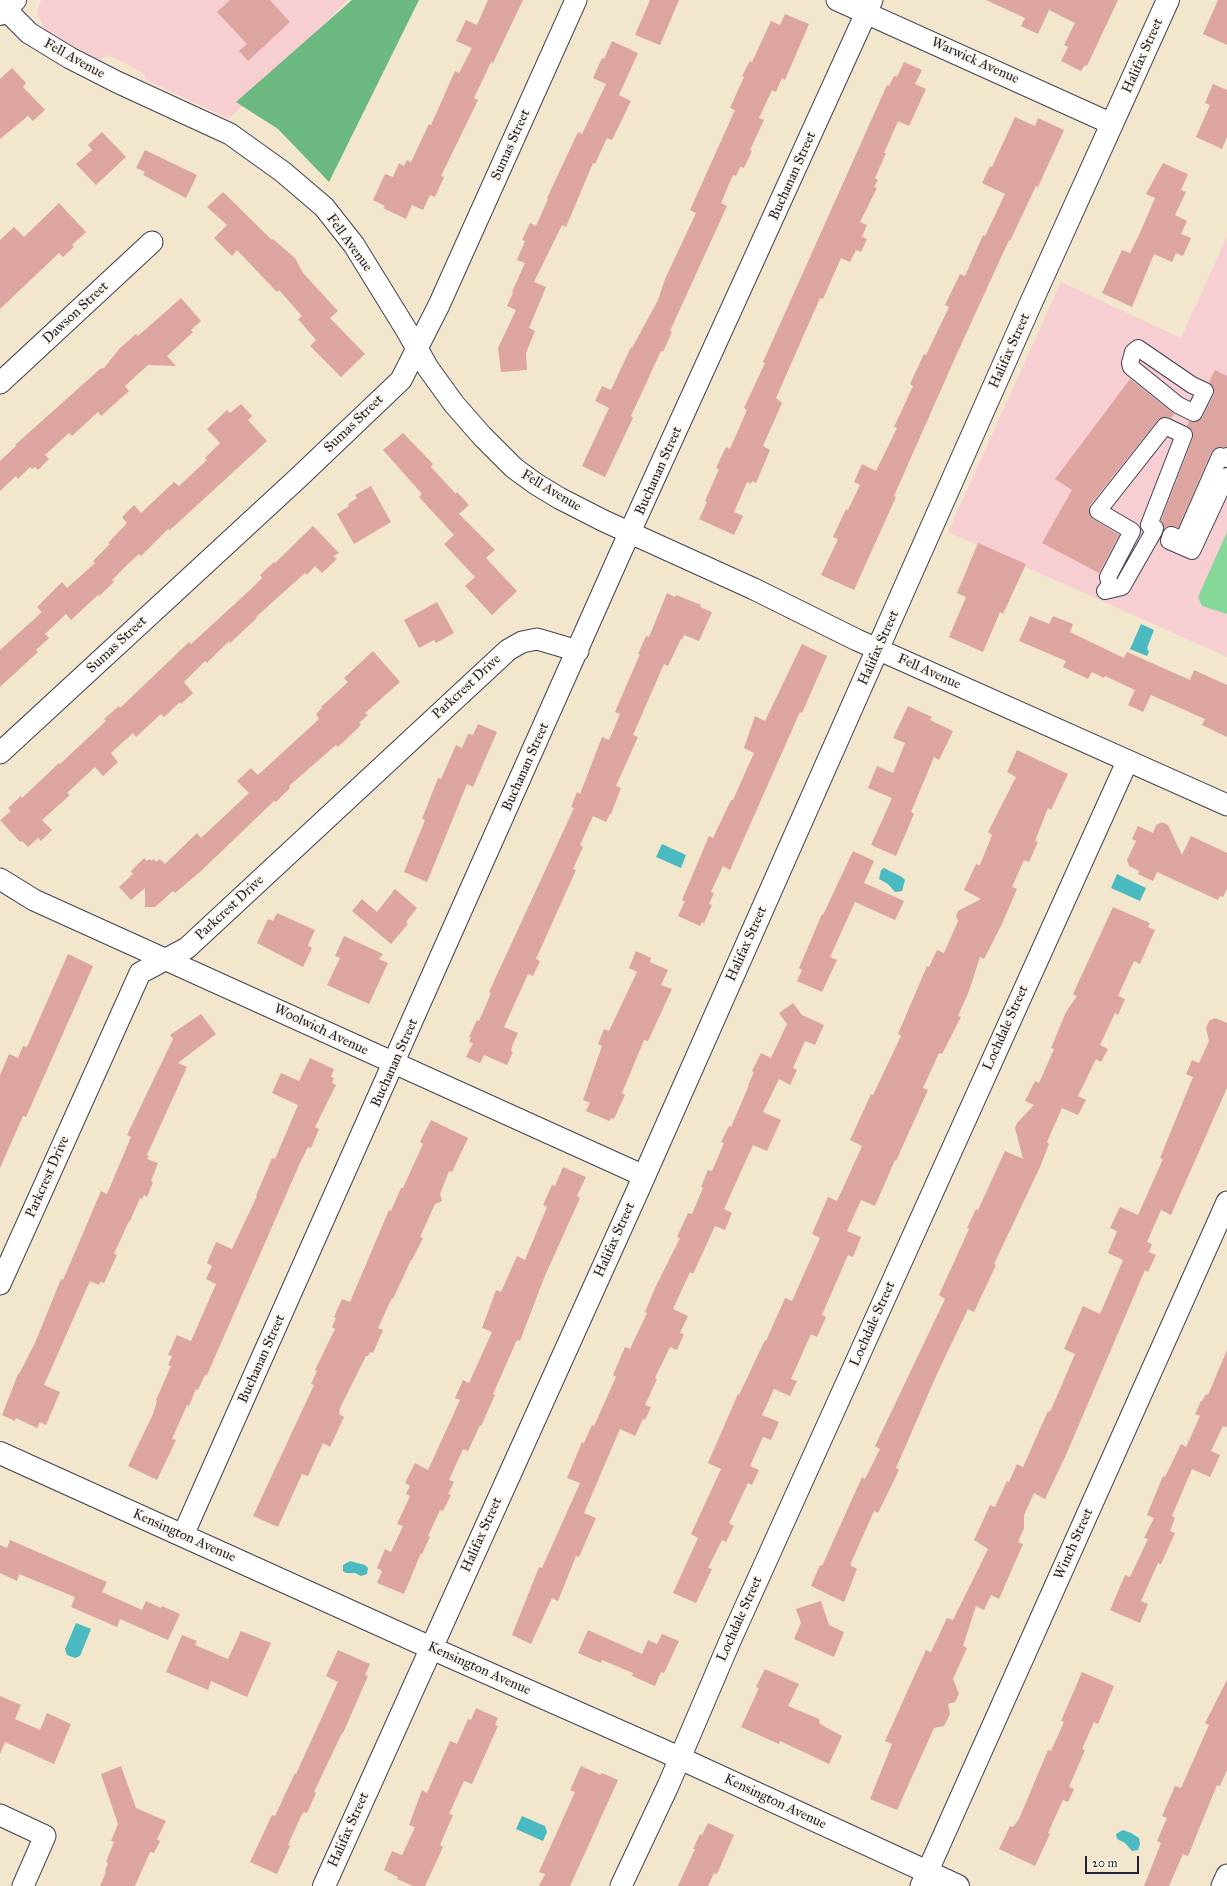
<!DOCTYPE html>
<style>
body{margin:0}
#map{position:relative;width:1227px;height:1886px;overflow:hidden;background:#f2e7cc;font-family:"IM FELL Great Primer",serif}
canvas{display:block}
.scale{position:absolute;left:1085px;top:1856px;width:54px;height:18px;box-sizing:border-box;border:2px solid #22223b;border-top:0;padding-left:5px;font-size:12px;line-height:14px;white-space:nowrap;color:#22223b;-webkit-text-stroke:3px #fcf5e5;paint-order:stroke}
</style>
<div id="map">
<canvas width="1227" height="1886"></canvas>
<div class="scale">20 m</div>
</div>
<script>
const ctx = document.querySelector('canvas').getContext('2d');
ctx.lineJoin = 'round';
function fillPath(path, color) { ctx.fillStyle = color; ctx.fill(path, 'evenodd'); }
const toPath = rows => new Path2D(rows.map(r => 'M' + r).join(''));
function trace(path, color, width, dash) { ctx.strokeStyle = color; ctx.lineWidth = width; ctx.lineCap = dash ? 'butt' : 'round'; ctx.setLineDash(dash || []); ctx.stroke(path); }
function write(font, color, halo, rows, align = 'center') {
  ctx.font = font + ' "IM FELL Great Primer",serif'; ctx.lineWidth = 3; ctx.setLineDash([]); ctx.textBaseline = 'middle'; ctx.strokeStyle = halo; ctx.fillStyle = color; for (const [text, x, y, turn = 0] of rows) {
    ctx.save(); ctx.translate(x, y); ctx.rotate((+turn || 0) * Math.PI / 180); ctx.textAlign = isNaN(turn) ? turn : align; if (halo) ctx.strokeText(text, 0, 0); ctx.fillText(text, 0, 0); ctx.restore();
  }
}
const built = toPath([
 [41,0,348,0,229,119,146,80,145,74,109,55,101,59,95,58,50,34,45,29,38,16,38,9],
 [1227,237,1227,657,948,532,1061,282,1181,338]
]);
const green = toPath([
 [1227,532,1227,614,1202,606,1198,597]
]);
const forest = toPath([
 [352,0,419,0,329,182,278,129,236,102]
]);
const water = toPath([
 [1141,624,1154,630,1147,648,1149,652,1147,656,1130,649],
 [662,844,686,855,681,868,656,857],
 [884,868,902,877,905,880,902,891,895,892,888,884,879,879,881,870],
 [1117,874,1146,888,1140,901,1111,888],
 [350,1561,365,1565,368,1568,367,1574,361,1576,355,1573,346,1573,343,1571,343,1565],
 [76,1623,91,1629,80,1656,75,1658,67,1655,65,1649],
 [522,1816,545,1826,547,1832,543,1841,516,1829],
 [1123,1830,1131,1833,1139,1838,1140,1844,1138,1850,1132,1851,1125,1843,1117,1839,1116,1834]
]);
const building = toPath([
 [230,0,270,0,290,22,248,61,239,51,247,44,217,12],
 [488,0,523,0,493,63,491,62,474,98,478,100,441,176,444,177,435,197,430,195,423,210,412,205,406,219,383,208,385,206,373,200,385,174,393,177,399,163,404,166,407,160,411,162,429,124,431,125,455,71,459,73,472,48,456,41,466,20,477,25],
 [650,0,679,0,660,45,635,35],
 [986,0,1118,0,1087,66,1085,65,1081,71,1061,61,1068,47,1064,45,1075,23,1049,10,1038,34,1021,26,1025,18],
 [1218,0,1227,0,1227,45,1203,34],
 [785,14,809,24,785,80,782,78,776,92,772,90,759,118,764,120,750,150,752,151,744,168,740,167,736,176,733,175,721,203,727,206,670,331,672,332,663,352,661,351,631,416,633,418,605,477,582,466,609,408,595,401,602,386,611,390,631,347,632,348,658,300,665,279,696,213,690,210,735,110,730,108,744,77,742,76,750,61,752,62,771,21,780,25],
 [612,41,638,53,619,95,631,101,612,140,607,138,595,164,593,163,566,227,562,225,534,282,546,287,529,328,535,331,526,353,527,370,501,372,498,348,516,310,507,306,513,293,512,292,525,263,517,260,525,241,522,240,530,223,536,226,548,199,547,198,578,132,582,134,606,84,593,78,602,58,604,59],
 [904,62,922,70,915,84,926,89,909,126,898,121,884,153,886,153,875,178,878,180,874,187,877,188,860,222,867,225,862,237,867,239,861,252,856,250,850,262,841,258,823,299,820,298,776,398,782,403,763,446,770,450,756,483,752,481,751,484,747,482,734,512,743,516,734,535,699,519,707,502,705,501,719,469,716,468,726,447,730,449,747,410,744,408,765,363,763,362,887,85,889,86,894,76,897,77],
 [12,68,26,83,23,87,45,110,33,121,28,116,0,139,0,79],
 [1213,84,1227,90,1227,137,1222,149,1196,137,1210,105,1205,103],
 [1015,117,1035,126,1038,118,1064,130,1038,187,1036,186,1010,241,1009,240,955,358,894,496,896,497,854,590,821,575,838,539,833,537,846,509,848,510,860,485,854,482,862,464,876,471,897,428,894,427,913,386,910,384,924,354,926,355,949,307,945,305,960,274,965,276,983,235,985,236,1005,194,982,183,990,166,992,167],
 [102,132,126,157,96,185,76,164,92,150,88,145],
 [145,150,197,175,186,198,143,175,145,172,136,168],
 [1163,163,1188,174,1181,190,1186,192,1175,215,1187,221,1181,234,1191,238,1183,256,1176,253,1172,262,1154,254,1132,307,1102,293,1122,250,1130,253,1139,235,1155,198,1146,194],
 [223,192,272,240,273,239,295,258,303,273,338,311,330,318,365,354,341,377,310,346,316,340,298,319,302,316,279,290,277,292,237,250,232,256,214,238,227,225,207,207],
 [59,203,86,232,72,245,74,247,63,257,59,253,0,309,0,240,14,227,24,237],
 [181,298,201,321,191,330,193,332,167,356,176,366,148,365,125,386,129,391,101,416,98,412,72,436,69,433,45,455,49,459,38,470,35,467,32,469,30,467,18,479,16,476,0,491,0,461,16,446,15,445,100,369,104,368,120,348,136,334,138,336],
 [1215,370,1227,376,1227,447,1219,447,1211,452,1178,528,1170,526,1164,529,1161,521,1193,438,1192,430,1187,426,1189,421,1195,422,1202,418,1214,395,1214,390,1209,382],
 [1130,379,1174,414,1171,418,1165,417,1158,420,1090,505,1089,510,1093,519,1119,535,1099,573,1042,543,1072,490,1055,479],
 [241,404,252,416,248,420,267,441,170,530,168,529,141,556,139,554,127,565,112,580,114,582,99,596,98,595,71,620,66,614,45,634,49,638,36,650,38,652,0,687,0,650,42,612,37,607,62,582,67,588,95,563,93,561,110,544,108,543,127,523,122,517,134,505,141,513,174,482,179,486,207,460,205,458,220,443,207,429,227,410,230,413],
 [403,433,433,464,431,467,456,494,457,492,469,505,459,514,495,550,486,558,517,591,492,615,465,586,475,577,444,544,454,535,419,497,422,494,383,450],
 [371,486,391,522,354,544,337,514,349,506,348,504,357,498,355,495],
 [313,526,339,553,333,556,337,559,322,573,315,566,307,575,305,573,256,617,257,618,230,643,229,641,207,663,205,661,184,682,193,693,181,704,180,702,164,717,161,714,136,737,133,733,111,753,118,762,103,776,95,767,67,793,70,795,42,820,52,830,41,841,38,838,28,847,22,841,20,842,0,820,11,811,8,808,21,796,22,798,59,763,60,764,106,721,104,719,119,706,120,708,189,642,191,644,251,589,262,578,260,575,274,562,275,563],
 [978,543,1026,564,1003,614,1000,612,983,652,949,637,966,597,957,593],
 [667,593,675,597,676,595,701,605,700,607,712,612,699,641,684,635,682,640,681,639,668,666,664,664,633,735,638,737,616,786,621,788,611,814,610,814,606,822,593,816,580,845,583,847,573,869,576,870,536,959,540,961,533,976,528,974,504,1027,518,1033,513,1044,511,1051,513,1052,507,1065,484,1055,480,1063,466,1057,473,1043,469,1042,471,1037,469,1037,477,1020,479,1021,491,993,489,992,574,808,571,807,577,792,580,794,602,737,609,740,620,714,615,712,640,654,638,654,646,636,649,637],
 [437,602,454,633,436,643,434,640,419,648,404,620],
 [1030,616,1049,624,1053,616,1073,624,1070,632,1124,658,1127,652,1190,680,1194,670,1227,685,1227,737,1202,725,1205,719,1151,695,1143,712,1128,705,1135,690,1105,676,1104,678,1092,672,1088,679,1063,667,1066,661,1019,641],
 [802,644,827,656,802,713,800,712,730,870,723,866,711,892,714,893,709,904,712,905,704,923,702,922,700,926,678,916,685,901,682,900,709,836,713,838,731,800,733,800,754,753,744,748,755,716,765,721],
 [373,651,400,682,365,713,368,715,359,723,361,725,338,747,336,745,289,786,290,788,276,802,274,801,200,872,175,893,173,891,155,907,145,907,145,888,131,900,119,887,133,874,131,871,144,858,147,861,150,859,151,861,154,859,156,862,160,859,165,864,197,833,201,838,249,793,237,781,251,768,258,775,319,719,316,714,322,708,321,707,348,682,344,678],
 [908,706,932,717,930,720,953,731,939,760,934,757,911,812,914,814,896,856,871,845,892,798,868,788,877,766,893,773,905,743,893,738],
 [478,724,497,732,473,787,467,784,427,882,404,872,425,820,422,819,438,778,441,779,456,745,462,748,468,734,473,735],
 [1017,750,1068,774,1051,810,1048,808,1035,841,1038,842,1029,862,1024,860,1012,887,1017,889,1001,926,984,959,980,957,969,991,958,1016,961,1017,942,1054,939,1053,923,1088,928,1090,896,1161,895,1160,875,1206,861,1200,847,1231,861,1237,853,1257,848,1255,822,1315,826,1317,817,1337,811,1334,791,1379,797,1381,790,1396,774,1389,762,1415,779,1422,771,1440,763,1437,750,1466,759,1470,752,1485,748,1483,729,1523,734,1526,726,1542,722,1540,708,1568,712,1569,696,1603,673,1593,698,1538,691,1534,721,1469,708,1463,738,1394,739,1395,765,1340,766,1341,785,1298,792,1301,820,1238,812,1234,828,1197,837,1201,862,1146,850,1140,871,1094,873,1095,901,1036,898,1034,927,966,929,967,937,950,944,953,958,921,956,916,958,911,981,899,964,890,976,864,980,865,992,835,988,832,1016,777,1007,772],
 [1162,822,1168,825,1182,855,1191,836,1227,853,1227,889,1223,897,1220,896,1218,900,1157,872,1153,881,1138,874,1139,871,1129,866,1127,860,1136,841,1132,839,1138,826,1153,833,1156,825],
 [853,851,874,861,864,883,904,901,895,920,855,902,830,957,837,960,822,992,797,981,802,970,799,968,822,914,823,915],
 [395,889,417,908,406,922,408,924,391,944,352,911,362,899,377,912],
 [1113,907,1150,923,1148,927,1155,930,1140,964,1134,961,1118,996,1125,999,1118,1015,1115,1013,1100,1045,1108,1049,1101,1062,1096,1059,1078,1096,1086,1100,1078,1115,1062,1108,1047,1142,1049,1144,1040,1167,994,1264,996,1265,974,1312,968,1309,937,1374,896,1468,899,1470,878,1513,874,1511,850,1565,857,1569,844,1602,811,1586,820,1565,822,1566,862,1477,865,1479,880,1449,875,1446,945,1299,939,1295,969,1229,967,1228,976,1209,978,1210,1005,1151,1023,1159,1015,1128,1017,1123,1034,1105,1025,1101,1035,1081,1039,1083,1054,1049,1051,1048,1066,1012,1077,996,1073,994],
 [277,913,315,930,308,945,312,948,303,967,257,943,268,919,273,921],
 [344,936,383,954,379,959,388,963,369,1004,327,985,340,958,335,956],
 [636,951,651,958,650,962,668,970,661,985,672,989,648,1041,644,1040,622,1093,625,1095,614,1119,611,1118,609,1121,586,1111,590,1103,583,1100,602,1046,598,1044,604,1029,609,1031,637,972,629,968],
 [68,954,93,966,26,1117,23,1116,0,1168,0,1075,9,1054,18,1058,23,1046,27,1047],
 [793,1003,802,1015,824,1025,815,1045,805,1041,793,1068,797,1070,790,1085,779,1079,763,1112,781,1120,767,1151,753,1145,724,1209,732,1213,725,1230,715,1226,693,1274,690,1272,673,1309,688,1316,680,1333,684,1334,677,1350,670,1347,655,1378,657,1379,645,1405,651,1407,645,1420,643,1419,635,1436,620,1429,584,1513,596,1518,579,1557,576,1556,558,1601,552,1598,531,1644,512,1635,539,1567,542,1568,580,1483,567,1478,582,1442,584,1443,592,1425,594,1426,616,1377,613,1375,625,1347,630,1349,647,1313,645,1312,655,1288,680,1238,677,1237,688,1213,692,1214,703,1188,701,1187,708,1170,712,1171,724,1143,721,1142,729,1126,731,1127,749,1085,748,1085,754,1072,752,1071,761,1053,771,1058,787,1024,779,1013],
 [201,1014,216,1034,178,1063,187,1067,147,1155,149,1156,147,1159,158,1163,151,1181,153,1182,147,1197,144,1195,142,1199,140,1198,130,1221,129,1221,114,1254,117,1255,104,1283,100,1282,99,1285,90,1281,44,1385,60,1392,46,1425,40,1422,37,1428,16,1418,15,1421,2,1415,18,1374,19,1374,35,1343,61,1279,63,1280,101,1191,107,1194,131,1137,127,1135,173,1039,170,1035],
 [1215,1018,1227,1023,1227,1088,1171,1215,1161,1210,1147,1242,1152,1244,1149,1252,1156,1255,1148,1272,1145,1270,1066,1455,1045,1499,1034,1493,1024,1515,1024,1528,1018,1542,1023,1544,999,1599,991,1595,984,1610,976,1606,963,1646,967,1648,953,1679,959,1694,955,1702,948,1704,950,1714,944,1726,934,1728,897,1810,870,1799,892,1744,885,1741,926,1650,931,1652,947,1618,953,1620,988,1549,974,1540,986,1514,990,1505,995,1507,1007,1481,1009,1482,1017,1464,1023,1467,1048,1411,1050,1412,1075,1354,1064,1349,1083,1306,1100,1314,1123,1260,1108,1253,1117,1231,1110,1228,1120,1207,1138,1215,1163,1159,1160,1158,1193,1077,1186,1074,1192,1060,1199,1063,1209,1041,1206,1028,1209,1021],
 [310,1058,334,1069,331,1077,334,1078,332,1083,336,1085,315,1127,319,1129,311,1148,308,1147,300,1163,207,1375,205,1375,198,1390,196,1389,189,1406,187,1405,172,1439,176,1440,157,1480,128,1466,153,1414,157,1401,156,1400,171,1366,168,1365,172,1356,168,1355,177,1335,191,1341,216,1284,206,1279,212,1266,207,1263,216,1242,232,1249,257,1196,256,1196,272,1158,275,1159,298,1105,272,1093,281,1073,299,1081],
 [431,1120,468,1138,452,1172,449,1171,440,1194,442,1201,435,1204,420,1237,423,1238,412,1260,411,1260,393,1299,392,1298,378,1328,383,1330,373,1353,370,1352,368,1356,366,1356,340,1408,339,1414,344,1417,330,1447,323,1443,308,1476,302,1474,278,1527,253,1516,314,1385,311,1384,317,1371,315,1370,335,1329,332,1327,336,1318,334,1317,342,1299,350,1302,389,1210,391,1211,401,1188,403,1188,423,1144,420,1142],
 [563,1167,586,1177,577,1196,580,1198,544,1278,520,1341,517,1340,493,1394,495,1395,481,1426,480,1425,468,1451,463,1449,449,1480,454,1482,448,1494,451,1495,443,1511,440,1510,428,1536,430,1537,422,1554,421,1553,404,1594,377,1583,382,1571,377,1568,385,1549,391,1552,403,1526,397,1524,410,1496,406,1494,410,1486,405,1483,415,1463,428,1470,460,1400,455,1398,463,1380,469,1383,492,1332,482,1328,496,1290,501,1292,517,1256,525,1260,547,1207,543,1205,552,1185,555,1186],
 [1227,1350,1227,1427,1223,1426,1211,1451,1220,1455,1210,1477,1192,1469,1172,1516,1175,1518,1170,1531,1175,1533,1161,1564,1158,1563,1141,1601,1148,1604,1140,1623,1110,1610,1125,1575,1130,1577,1148,1539,1144,1538,1154,1518,1147,1515,1163,1476,1165,1477,1181,1444,1186,1447,1200,1416,1195,1414,1201,1401,1202,1401,1206,1394,1208,1395],
 [10,1540,107,1582,102,1592,142,1610,146,1601,161,1608,162,1606,180,1614,168,1640,120,1619,117,1627,71,1607,75,1597,19,1574,17,1581,0,1573,0,1545,7,1548],
 [821,1601,829,1625,844,1632,834,1657,794,1639,801,1623,796,1609],
 [588,1630,642,1654,648,1640,657,1644,662,1634,679,1641,664,1673,661,1672,655,1686,632,1676,633,1673,602,1660,601,1663,578,1653],
 [241,1631,271,1643,247,1697,211,1681,208,1690,166,1672,182,1635,197,1641,195,1645,228,1659],
 [338,1650,370,1664,365,1675,368,1676,343,1733,342,1733,314,1792,316,1793,307,1813,304,1812,301,1816,288,1845,290,1846,277,1874,250,1862,272,1815,275,1816,295,1773,296,1774,338,1682,326,1676],
 [765,1669,799,1684,788,1706,819,1719,820,1724,842,1736,829,1764,780,1741,779,1744,741,1727,759,1688,756,1687],
 [1082,1672,1114,1686,1098,1724,1094,1722,1082,1749,1085,1750,1069,1787,1074,1789,1068,1802,1063,1800,1048,1833,1050,1834,1035,1866,999,1849,1010,1826,1013,1827,1019,1819,1048,1750,1051,1751,1064,1722,1061,1721],
 [1227,1680,1227,1770,1220,1786,1217,1785,1188,1856,1183,1854,1169,1886,1144,1886,1161,1843,1157,1841,1167,1818,1162,1816,1175,1786,1181,1788,1209,1725,1205,1723],
 [0,1696,21,1705,15,1719,40,1730,47,1713,71,1724,54,1764,5,1742,0,1754],
 [476,1708,498,1718,495,1725,498,1726,472,1784,464,1781,449,1814,453,1815,440,1845,443,1847,425,1886,413,1886,397,1879,398,1877,384,1870,392,1851,402,1855,415,1827,409,1825,422,1790,427,1793,450,1741,457,1744,468,1719,471,1720],
 [121,1766,136,1808,166,1821,157,1839,160,1841,154,1853,150,1852,135,1886,100,1886,106,1872,105,1871,108,1863,106,1862,114,1842,111,1841,118,1824,101,1774],
 [581,1766,601,1775,602,1773,618,1780,570,1886,539,1886,545,1874,539,1872,575,1792,570,1790],
 [708,1823,734,1835,717,1874,714,1873,708,1886,678,1886,695,1849,693,1849,700,1834,702,1835]
]);
const pedestrian = toPath([
 [1138,348,1192,385,1205,391,1194,413,1178,405,1131,367,1130,363,1133,352,1138,348],
 [1165,426,1184,435,1149,525,1155,528,1154,531,1122,587,1105,591,1110,585,1108,577,1132,531,1098,511,1165,426],
 [1227,456,1226,459,1220,456,1183,540,1171,535,1169,541,1192,551,1227,476]
]);
const minor = toPath([
 [837,0,1112,124],
 [5,9,29,33,70,58,117,82,230,134,283,172,324,207,354,245,407,331,428,368,454,404,482,436,514,468,536,484,559,498,604,521,754,589,857,640,1227,805],
 [0,383,152,242],
 [0,753,297,479,401,380,439,305,576,0],
 [0,879,34,900,644,1176],
 [0,1284,140,973,187,948,508,650,522,642,537,639,578,651],
 [183,1535,619,556,872,0],
 [0,1815,45,1836,23,1886],
 [621,1886,668,1786,730,1641,1127,762],
 [921,1886,1227,1202],
 [1222,1886,1227,1875]
]);
const tertiary = toPath([
 [0,14,15,0],
 [0,1453,449,1656,662,1750,958,1886],
 [324,1886,638,1190,1030,305,1168,0]
]);
const streetNames = [
 ["Halifax Street",1143,56,-66],
 ["Fell Avenue",74,59,29],
 ["Warwick Avenue",975,61,24],
 ["Sumas Street",511,145,-66],
 ["Buchanan Street",793,176,-66],
 ["Fell Avenue",349,243,54],
 ["Dawson Street",76,313,-43],
 ["Halifax Street",1010,351,-66],
 ["Sumas Street",354,424,-44],
 ["Buchanan Street",659,471,-66],
 ["Fell Avenue",551,491,31],
 ["Sumas Street",117,645,-43],
 ["Halifax Street",879,648,-66],
 ["Fell Avenue",929,672,24],
 ["Parkcrest Drive",467,687,-43],
 ["Buchanan Street",526,767,-66],
 ["Parkcrest Drive",230,908,-43],
 ["Halifax Street",747,944,-66],
 ["Lochdale Street",1006,1028,-66],
 ["Woolwich Avenue",321,1030,25],
 ["Buchanan Street",395,1063,-66],
 ["Parkcrest Drive",48,1177,-66],
 ["Halifax Street",615,1240,-66],
 ["Lochdale Street",873,1324,-66],
 ["Buchanan Street",262,1359,-66],
 ["Halifax Street",482,1535,-66],
 ["Kensington Avenue",184,1536,24],
 ["Winch Street",1074,1544,-66],
 ["Lochdale Street",740,1619,-66],
 ["Kensington Avenue",479,1669,24],
 ["Kensington Avenue",775,1802,25],
 ["Halifax Street",349,1830,-66]
];
fillPath(built, '#f7cfd3');
fillPath(green, '#86d899');
fillPath(forest, '#6cb881');
fillPath(water, '#4bbac0');
fillPath(building, '#dca5a0');
trace(pedestrian, '#414051', 18);
trace(minor, '#414051', 23);
trace(tertiary, '#414051', 24);
trace(pedestrian, '#fff', 16);
trace(minor, '#fff', 21);
trace(tertiary, '#fff', 22);
write('14px', '#22223b', '#fcf5e5', streetNames);
</script>
